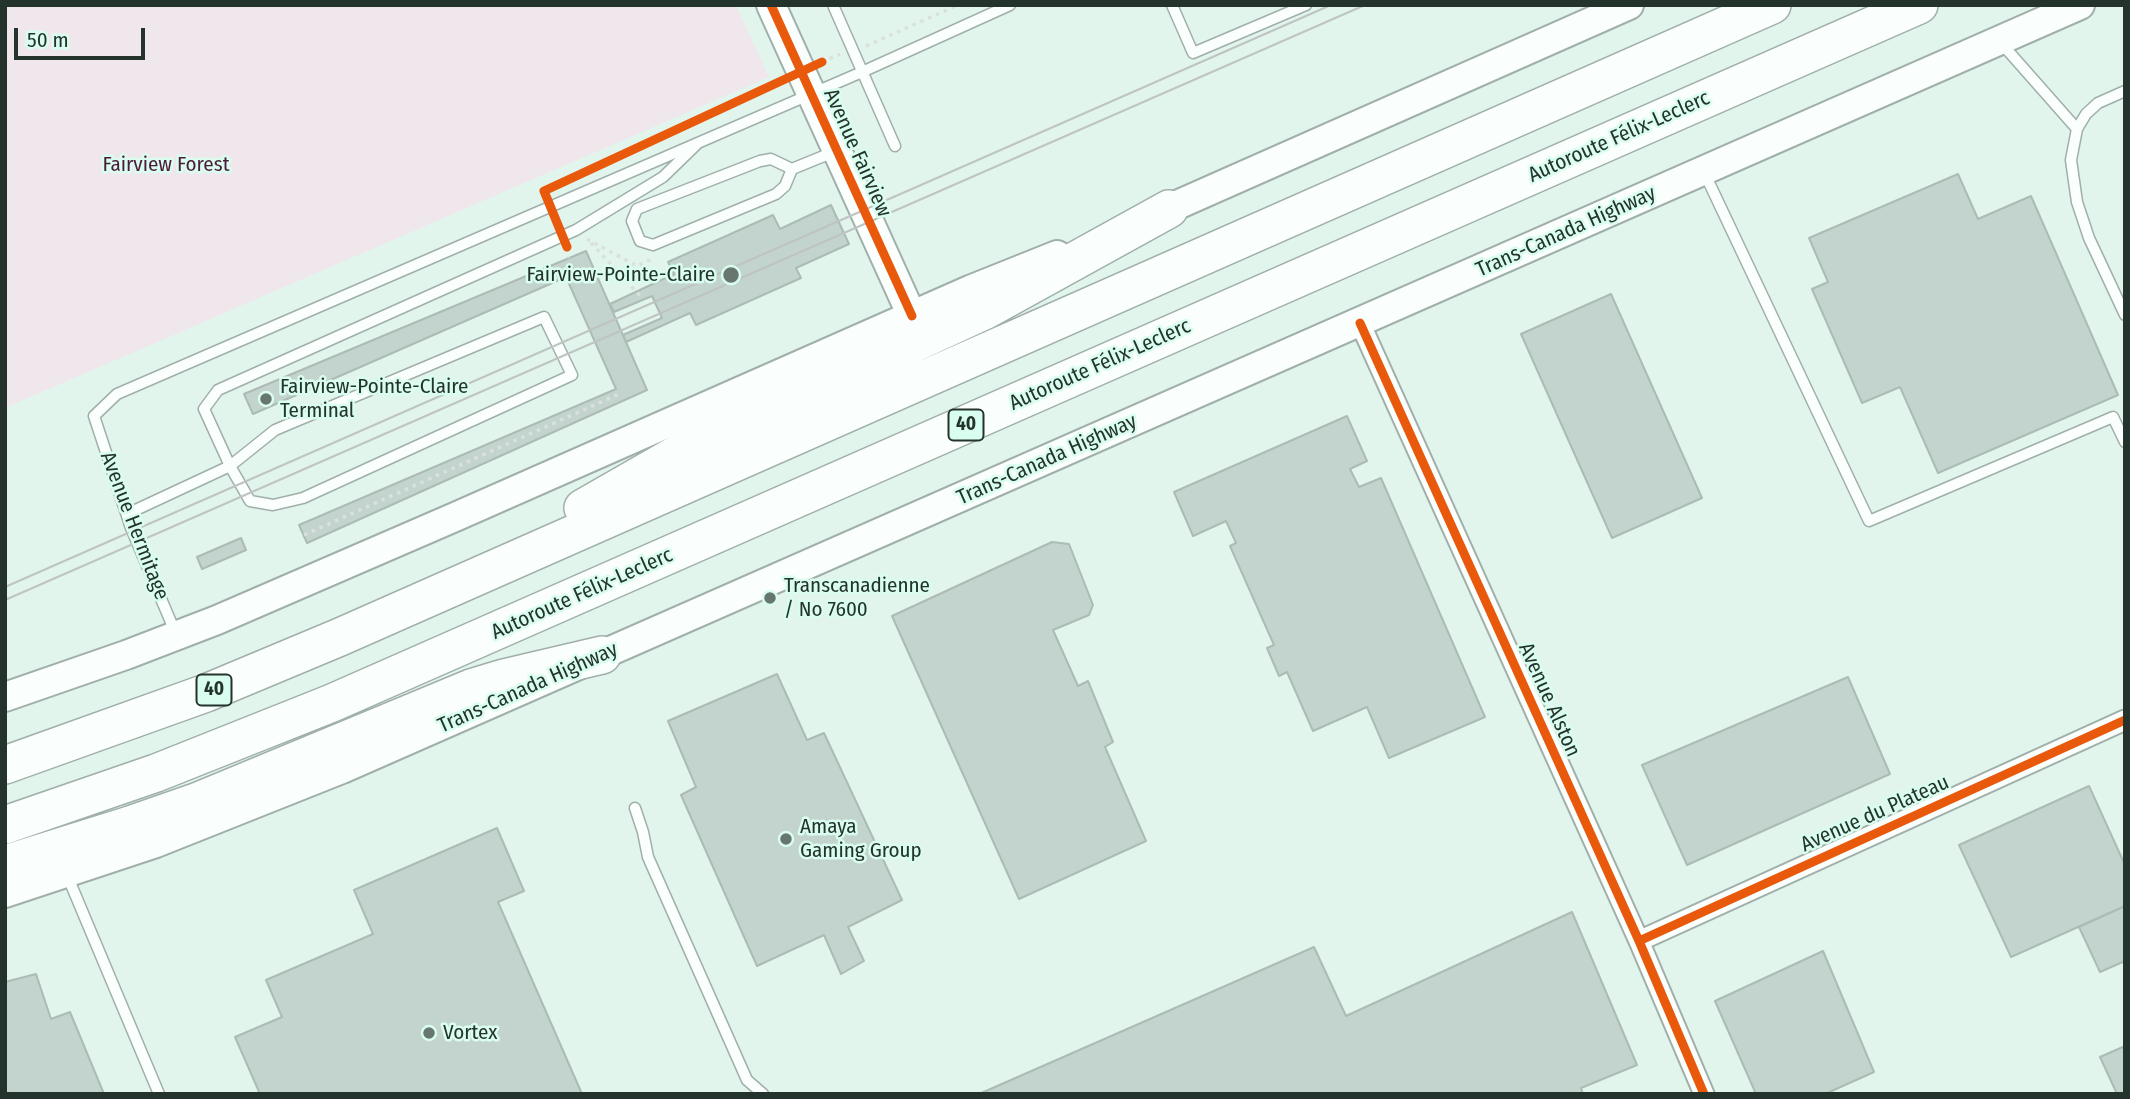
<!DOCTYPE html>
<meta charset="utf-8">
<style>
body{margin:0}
#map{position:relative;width:2130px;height:1099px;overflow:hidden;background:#e1f5ed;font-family:"Fira Sans Condensed",sans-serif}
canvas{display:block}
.frame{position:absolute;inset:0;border:7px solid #25332d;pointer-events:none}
.scale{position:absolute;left:14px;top:28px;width:131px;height:32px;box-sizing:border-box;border:4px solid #25332d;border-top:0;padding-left:9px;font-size:21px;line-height:24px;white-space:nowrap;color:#25332d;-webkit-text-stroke:5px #d9fdee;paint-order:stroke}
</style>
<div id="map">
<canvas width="2130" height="1099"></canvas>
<div class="frame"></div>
<div class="scale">50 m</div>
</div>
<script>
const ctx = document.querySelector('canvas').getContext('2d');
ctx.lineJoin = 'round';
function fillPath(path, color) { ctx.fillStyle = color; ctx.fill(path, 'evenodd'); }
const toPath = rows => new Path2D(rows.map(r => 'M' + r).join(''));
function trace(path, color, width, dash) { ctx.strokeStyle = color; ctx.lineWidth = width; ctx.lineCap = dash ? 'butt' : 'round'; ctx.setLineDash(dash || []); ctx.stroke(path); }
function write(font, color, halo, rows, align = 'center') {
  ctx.font = font + ' "Fira Sans Condensed",sans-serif'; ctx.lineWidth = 5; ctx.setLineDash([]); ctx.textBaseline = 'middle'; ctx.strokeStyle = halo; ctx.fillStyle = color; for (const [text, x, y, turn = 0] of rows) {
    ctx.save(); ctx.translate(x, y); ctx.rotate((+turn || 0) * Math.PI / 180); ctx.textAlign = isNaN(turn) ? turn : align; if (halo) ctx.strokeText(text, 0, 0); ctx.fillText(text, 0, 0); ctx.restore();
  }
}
const green = toPath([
 [5,5,736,5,769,77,5,408]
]);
const building = toPath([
 [1958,174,1978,219,2031,196,2118,395,1938,473,1900,387,1862,403,1812,289,1828,282,1809,238,1958,174],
 [831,205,849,244,796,268,801,278,696,325,690,313,626,342,623,335,662,318,652,296,614,312,610,304,674,274,668,262,773,215,780,229,831,205],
 [586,251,647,390,307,543,299,525,616,389,566,277,253,414,244,394,586,251],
 [1611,294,1702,498,1612,538,1521,334,1611,294],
 [1347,416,1367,461,1350,469,1359,487,1381,478,1485,717,1389,758,1367,707,1313,731,1287,672,1279,676,1267,648,1274,645,1230,546,1236,543,1226,521,1193,536,1174,492,1347,416],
 [241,538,246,550,202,569,197,557,241,538],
 [1052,542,1069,544,1093,605,1089,615,1053,630,1078,686,1088,681,1113,742,1105,747,1146,841,1019,899,892,616,1052,542],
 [777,674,807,740,824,733,902,900,848,927,864,961,841,974,824,935,757,966,681,795,696,787,668,721,777,674],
 [1848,677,1890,774,1687,865,1642,765,1848,677],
 [2089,786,2125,865,2125,906,2011,957,1959,845,2089,786],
 [497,828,524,891,498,902,582,1094,260,1094,235,1037,282,1017,266,980,373,934,354,890,497,828],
 [2125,906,2125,961,2100,972,2079,927,2125,906],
 [1572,912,1637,1065,1581,1088,1583,1094,979,1094,1314,947,1346,1016,1572,912],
 [1823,951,1874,1072,1825,1094,1756,1094,1715,1001,1823,951],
 [36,974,51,1019,70,1012,104,1094,5,1094,5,982,36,974],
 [2125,1046,2125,1094,2117,1094,2100,1057,2125,1046]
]);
const path = toPath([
 [866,46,958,5],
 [822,62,840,54],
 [587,239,637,266,654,258],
 [591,243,642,298],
 [567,248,568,258],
 [304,535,619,394]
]);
const lane = toPath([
 [833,5,895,146],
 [1172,5,1193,53,1306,5],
 [2002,44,2077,129],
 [2125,91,2098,103,2086,114,2077,129,2071,160,2077,202,2089,238,2125,315],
 [792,169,771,159,760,161,637,209,632,221,640,241,653,245,776,194,785,186,792,169,836,151],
 [1704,172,1869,521,2113,417,2125,442],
 [127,514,230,466,275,430,544,317,572,375,303,498,273,505,250,501,230,466,204,409,218,390,576,230,663,177,697,144],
 [176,634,131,528,94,416,117,394,862,72,1010,5],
 [635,808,643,832,648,857,747,1080,763,1094],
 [67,875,159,1094]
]);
const street = toPath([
 [1360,323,1639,941,1704,1094],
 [1639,941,2125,720]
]);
const secondary = toPath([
 [771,5,912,316],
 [1150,217,1629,5],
 [5,697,126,655,217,620,455,517,972,289,1057,255],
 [5,893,156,843,342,769,2080,5]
]);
const highway = toPath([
 [583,508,693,445,984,311,1169,209],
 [5,765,206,693,340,637,1772,5],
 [5,825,156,773,332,703,1919,5],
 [5,864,130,825,196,802,471,688,504,678,602,655]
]);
const tram = toPath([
 [5,587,1331,5],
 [5,600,1365,5]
]);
const cycleway = toPath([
 [771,5,912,316],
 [567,247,544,191,822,62],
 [1360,323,1639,941,1704,1094],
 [1639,941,2125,720]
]);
const markers = [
 [731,275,9,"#677770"],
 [266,399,7,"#677770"],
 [770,598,7,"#677770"],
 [786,839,7,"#677770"],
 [429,1033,7,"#677770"]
];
const shields = [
 [966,425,35],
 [214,690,35]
];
const shieldNames = [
 ["40",966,425],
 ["40",214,690]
];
const streetNames = [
 ["Autoroute Félix-Leclerc",1619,137,-24],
 ["Avenue Fairview",857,153,66],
 ["Trans-Canada Highway",1566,232,-24],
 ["Autoroute Félix-Leclerc",1100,365,-24],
 ["Trans-Canada Highway",1047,460,-24],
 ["Avenue Hermitage",134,526,69],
 ["Autoroute Félix-Leclerc",582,594,-24],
 ["Trans-Canada Highway",528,688,-24],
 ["Avenue Alston",1549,700,66],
 ["Avenue du Plateau",1875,814,-24]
];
const parkNames = [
 ["Fairview Forest",166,165]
];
const poiNames = [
 ["Fairview-Pointe-Claire",715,275,"right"],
 ["Fairview-Pointe-Claire",280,387],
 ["Terminal",280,411],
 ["Transcanadienne",784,586],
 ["/ No 7600",784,610],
 ["Amaya",800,827],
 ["Gaming Group",800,851],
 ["Vortex",443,1033]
];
fillPath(green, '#efe7ec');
fillPath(building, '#c3d3cd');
trace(building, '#acbbb4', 2);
trace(lane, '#a0afa9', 13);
trace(street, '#a0afa9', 23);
trace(secondary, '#a0afa9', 32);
trace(highway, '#a0afa9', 40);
trace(path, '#dae0de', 3.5, [3.5, 5]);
trace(lane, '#fafefc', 10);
trace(street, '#fafefc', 19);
trace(secondary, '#fafefc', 28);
trace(highway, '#fafefc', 37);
trace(tram, '#bec4c2', 2);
trace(cycleway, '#e8590c', 9);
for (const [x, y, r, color] of markers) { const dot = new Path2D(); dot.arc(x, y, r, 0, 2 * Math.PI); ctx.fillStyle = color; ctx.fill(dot); trace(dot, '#d9fdee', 2.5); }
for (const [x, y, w] of shields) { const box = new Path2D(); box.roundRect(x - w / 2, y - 15.5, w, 31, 5); ctx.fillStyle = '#d9fdee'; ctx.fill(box); trace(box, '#25332d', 2); }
write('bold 19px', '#25332d', null, shieldNames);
write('21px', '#25332d', '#d9fdee', streetNames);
write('21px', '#4d1b39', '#d9fdee', parkNames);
write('21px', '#25332d', '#d9fdee', poiNames, 'left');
</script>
